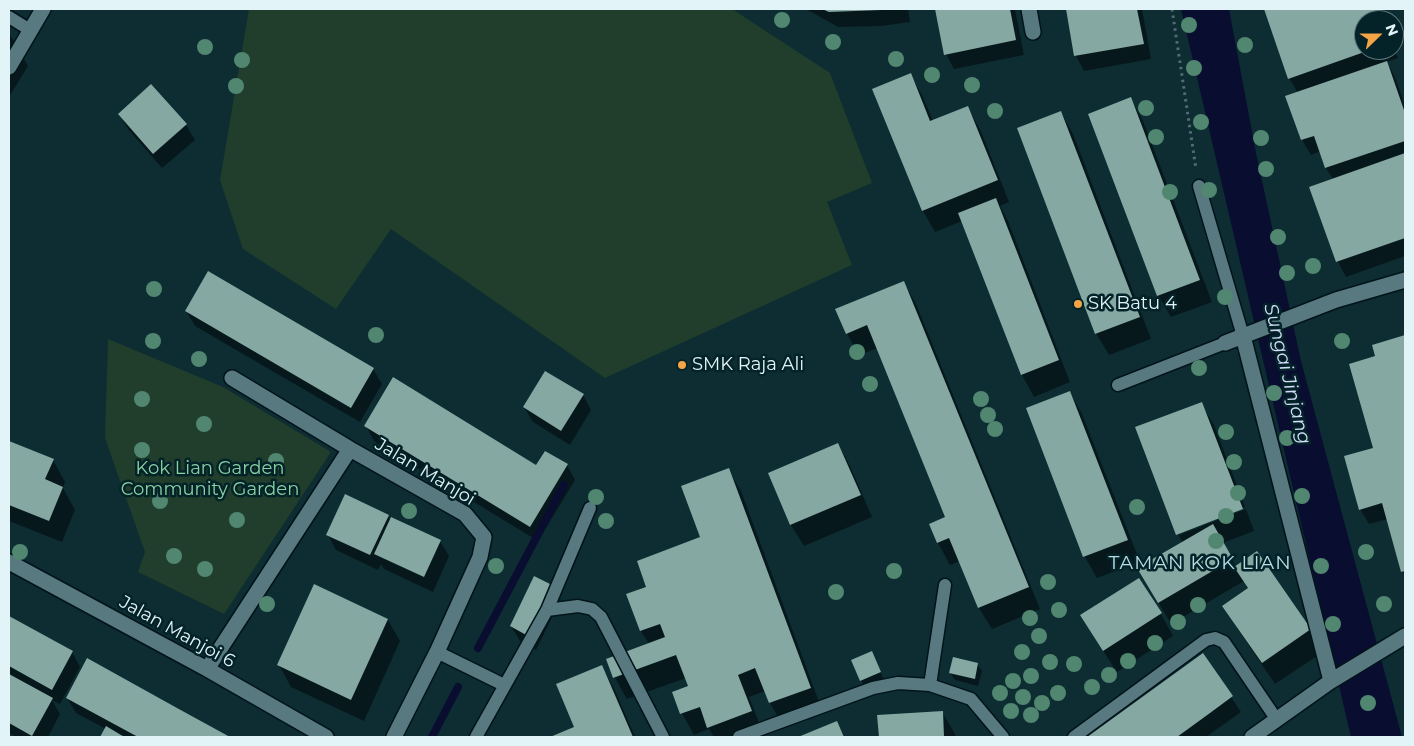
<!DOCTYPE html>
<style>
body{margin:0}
#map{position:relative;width:1414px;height:746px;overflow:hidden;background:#0d2d33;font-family:Montserrat,sans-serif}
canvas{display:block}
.frame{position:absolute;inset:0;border:10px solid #e3f4f8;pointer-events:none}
.north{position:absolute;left:1354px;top:10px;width:50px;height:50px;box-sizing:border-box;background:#032329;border:1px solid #5d777c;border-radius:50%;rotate:68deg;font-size:14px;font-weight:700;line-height:20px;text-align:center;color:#e3f4f8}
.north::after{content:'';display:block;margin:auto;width:18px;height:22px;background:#f4a444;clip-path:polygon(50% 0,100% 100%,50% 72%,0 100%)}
</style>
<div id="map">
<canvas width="1414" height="746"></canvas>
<div class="frame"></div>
<div class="north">N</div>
</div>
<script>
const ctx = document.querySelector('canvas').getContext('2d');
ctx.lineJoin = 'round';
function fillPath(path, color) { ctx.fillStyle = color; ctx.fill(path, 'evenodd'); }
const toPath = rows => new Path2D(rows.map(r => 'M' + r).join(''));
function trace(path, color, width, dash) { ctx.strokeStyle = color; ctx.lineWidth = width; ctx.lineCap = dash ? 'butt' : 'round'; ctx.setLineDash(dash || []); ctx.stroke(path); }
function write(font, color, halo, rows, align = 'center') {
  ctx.font = font + ' Montserrat,sans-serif'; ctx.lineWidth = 5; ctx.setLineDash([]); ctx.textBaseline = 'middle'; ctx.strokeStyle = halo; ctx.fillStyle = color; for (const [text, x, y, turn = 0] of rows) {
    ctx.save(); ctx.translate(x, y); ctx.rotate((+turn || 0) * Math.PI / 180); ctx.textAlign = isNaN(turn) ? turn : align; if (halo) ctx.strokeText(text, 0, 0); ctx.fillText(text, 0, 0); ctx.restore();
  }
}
const green = toPath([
 [249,9,732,9,830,73,872,183,827,202,852,265,605,378,391,229,336,309,243,249,220,180],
 [108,339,223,387,331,452,224,614,138,572,145,552,105,438]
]);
const water = toPath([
 [1181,9,1229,9,1256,153,1301,361,1402,737,1351,737]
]);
const shadow = toPath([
 [806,9,908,9,910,22,881,26,838,27],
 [936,9,1015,9,1024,55,954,69,946,54],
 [1067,9,1142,9,1151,59,1084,71,1076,56],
 [1265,9,1380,9,1384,20,1364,20,1364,50,1394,50,1394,48,1398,58,1387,62,1395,77,1405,106,1405,256,1346,277,1338,262,1311,187,1333,179,1326,168,1321,151,1311,155,1302,140,1287,96,1298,93,1289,78],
 [9,33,28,66,9,97],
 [911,75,923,97,933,121,967,107,980,129,1009,202,1000,206,1008,221,1070,382,1034,397,1022,375,962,221,935,232,923,211],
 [151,86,186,125,195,140,162,168,128,129,119,114],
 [1131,99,1143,121,1212,302,1171,317,1158,295],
 [1061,112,1073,134,1151,339,1109,355,1096,333],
 [904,283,916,304,1040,609,992,629,979,608,960,561,950,565,938,543,930,524,947,518,878,348,859,355,847,334],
 [186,311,373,369,382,384,360,422,195,326],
 [1405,337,1405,576,1402,571,1388,519,1369,524,1360,509,1374,449,1377,357,1373,345],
 [1070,392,1082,414,1140,562,1097,578,1085,557,1027,409],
 [583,395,591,410,570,445,533,422,524,407],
 [1201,404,1214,425,1245,507,1179,532,1179,535,1246,509,1254,531,1223,543,1236,567,1257,552,1310,630,1323,652,1275,684,1237,628,1224,606,1248,590,1244,581,1171,624,1139,569,1183,543,1178,534],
 [366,426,536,467,567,465,575,480,538,541,374,441],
 [10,443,53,460,65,482,63,488,75,510,62,542,9,521,9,446],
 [838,444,850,466,872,517,804,546,791,525,770,473],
 [728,469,741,491,822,710,782,724,770,703,765,691,749,697,763,733,753,737,714,737,709,729,694,735,682,713,689,687,686,678,627,699,615,678,608,659,649,644,641,631,628,595,648,588,701,538],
 [388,516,390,520,440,541,449,556,433,592,384,569,381,564,378,570,336,550,328,535],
 [551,586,560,601,536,650,520,641,511,626],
 [1161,614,1173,636,1117,672,1094,637],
 [9,617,72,652,80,667,60,704,52,700,60,714,48,737,17,737,9,733],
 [388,620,400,641,364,721,291,687,279,665],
 [1203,655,1241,712,1206,737,1089,737],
 [88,660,227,737,101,737,106,729,76,713,67,698],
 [875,660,884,680,865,688,852,661],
 [977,664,982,671,978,686,955,680,950,673],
 [601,666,614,688,635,737,553,737,575,728],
 [942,712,955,734,955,737,880,737,878,716],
 [837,722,845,737,801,737]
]);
const stream = toPath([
 [478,648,564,485],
 [432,737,458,687]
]);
const building = toPath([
 [822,9,881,9,881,10,829,12],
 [935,9,1010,9,1016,40,944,55],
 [1066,9,1137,9,1144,44,1074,56],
 [1264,9,1378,9,1382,20,1364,20,1364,50,1370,50,1288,79],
 [1387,61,1405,113,1405,141,1325,168,1314,136,1301,140,1285,96],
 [911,73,930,121,968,106,998,180,922,211,872,89],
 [151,84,187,124,153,154,118,114],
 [1131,97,1200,280,1157,296,1088,114],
 [1061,111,1140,317,1095,334,1017,128],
 [1405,153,1405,238,1336,262,1309,187],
 [996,198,1059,360,1021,375,958,213],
 [208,271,374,368,351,408,185,311],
 [904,281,1029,587,978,608,949,538,937,543,929,524,945,517,867,325,846,334,835,309],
 [1405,335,1405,571,1401,572,1382,503,1359,510,1344,456,1373,448,1349,364,1375,356,1372,345],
 [545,371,584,394,561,431,523,407],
 [393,377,536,465,545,451,568,464,530,527,364,426],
 [1070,391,1128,540,1083,557,1026,408],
 [1202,402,1243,509,1176,535,1135,427],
 [9,441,54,459,45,479,63,487,49,521,9,505],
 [838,443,861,495,790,525,768,473],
 [729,468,811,688,769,703,755,668,738,675,752,711,707,728,700,707,680,714,672,692,688,686,676,655,613,678,606,659,665,637,660,624,640,631,626,594,646,587,637,561,700,537,681,486],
 [345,494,389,515,370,555,326,535],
 [391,517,441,540,424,577,374,554],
 [1213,524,1233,559,1158,603,1137,568],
 [1257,551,1311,629,1262,663,1222,606,1248,588,1234,567],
 [534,576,552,585,528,636,510,626],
 [1139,578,1162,613,1103,651,1080,615],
 [314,584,388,619,351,700,277,665],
 [9,616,73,651,52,690,9,666],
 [872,651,881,672,860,681,851,660],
 [1203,653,1233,696,1210,713,1177,737,1087,737],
 [953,657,978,663,975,679,949,673],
 [87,658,177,708,230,737,138,737,66,698],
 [602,665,633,737,550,737,574,727,556,684],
 [9,674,53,698,32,736,9,723],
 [943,711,944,737,879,737,877,715],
 [837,721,844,737,798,737],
 [106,726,121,735,125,737,100,737]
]);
const path = toPath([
 [1172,9,1196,169]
]);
const lane = toPath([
 [9,17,30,30],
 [1199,186,1243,336],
 [1118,385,1225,343],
 [547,610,590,508],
 [437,652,504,685],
 [930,685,945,585],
 [476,737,547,610,578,606,592,609,601,617,663,737],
 [739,737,873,688,898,683,930,685,971,699,1003,737],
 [1074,737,1206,640,1215,638,1224,642,1277,720]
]);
const street = toPath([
 [1029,9,1033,32],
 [9,67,43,9],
 [1243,336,1331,681],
 [1225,343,1336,300,1405,280],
 [232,378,350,449,465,514,484,537,480,557,437,652,394,737],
 [9,562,207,669,326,737],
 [207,669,350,449],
 [1252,737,1331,681,1405,636]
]);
const trees = [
 [782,20],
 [1189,25],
 [833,42],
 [1245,45],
 [205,47],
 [896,59],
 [242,60],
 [1194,68],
 [932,75],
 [972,85],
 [236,86],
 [1146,108],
 [995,111],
 [1201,122],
 [1156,137],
 [1261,138],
 [1266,169],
 [1209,190],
 [1170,192],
 [1278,237],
 [1313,266],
 [1287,273],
 [154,289],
 [1225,297],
 [376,335],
 [153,341],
 [1342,341],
 [857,352],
 [199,359],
 [1199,368],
 [870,384],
 [1274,393],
 [142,399],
 [981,399],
 [988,415],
 [204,424],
 [995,429],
 [1226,432],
 [1287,438],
 [142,450],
 [276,461],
 [1234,462],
 [1238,493],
 [1302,496],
 [596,497],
 [160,501],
 [1137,507],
 [409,511],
 [1226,516],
 [237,520],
 [606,521],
 [1216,541],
 [20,552],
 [1366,552],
 [174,556],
 [496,566],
 [1321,566],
 [205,569],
 [894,571],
 [1048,582],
 [836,592],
 [267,604],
 [1384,604],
 [1198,605],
 [1059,610],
 [1030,618],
 [1178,622],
 [1333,624],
 [1039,636],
 [1155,643],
 [1022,652],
 [1128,661],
 [1050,662],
 [1074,664],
 [1109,675],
 [1031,676],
 [1013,681],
 [1092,687],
 [1000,693],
 [1058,693],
 [1023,697],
 [1042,703],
 [1368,703],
 [1011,711],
 [1031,715]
];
const markers = [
 [1078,304,5,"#f4a444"],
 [682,365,5,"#f4a444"]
];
const poiNames = [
 ["SK Batu 4",1088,304],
 ["SMK Raja Ali",692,365]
];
const parkNames = [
 ["Kok Lian Garden",210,469],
 ["Community Garden",210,490]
];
const streetNames = [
 ["Jalan Manjoi",425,472,31],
 ["Jalan Manjoi 6",177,632,29]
];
const waterNames = [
 ["Sungai Jinjang",1287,374,76]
];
const neighbourhoodNames = [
 ["TAMAN KOK LIAN",1200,563]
];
fillPath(green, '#203e2b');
fillPath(water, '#090e31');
fillPath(shadow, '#0007');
trace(stream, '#090e31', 8);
fillPath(building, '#86a8a2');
trace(lane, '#001419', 15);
trace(street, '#001419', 18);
trace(path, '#526d72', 3, [2.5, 4]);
trace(lane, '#597980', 12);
trace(street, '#597980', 15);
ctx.fillStyle = '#518770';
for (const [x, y] of trees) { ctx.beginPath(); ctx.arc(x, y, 8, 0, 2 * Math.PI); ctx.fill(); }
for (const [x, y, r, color] of markers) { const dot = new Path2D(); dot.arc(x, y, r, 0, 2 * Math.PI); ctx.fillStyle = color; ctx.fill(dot); trace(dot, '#032329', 2); }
write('18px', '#e3f4f8', '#032329', poiNames, 'left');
write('18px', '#89d1a2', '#032329', parkNames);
write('18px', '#e3f4f8', '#032329', streetNames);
write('italic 19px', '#d2dbf7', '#032329', waterNames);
ctx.letterSpacing = '1px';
write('19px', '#b9dbe3', '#032329', neighbourhoodNames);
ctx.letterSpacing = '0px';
</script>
